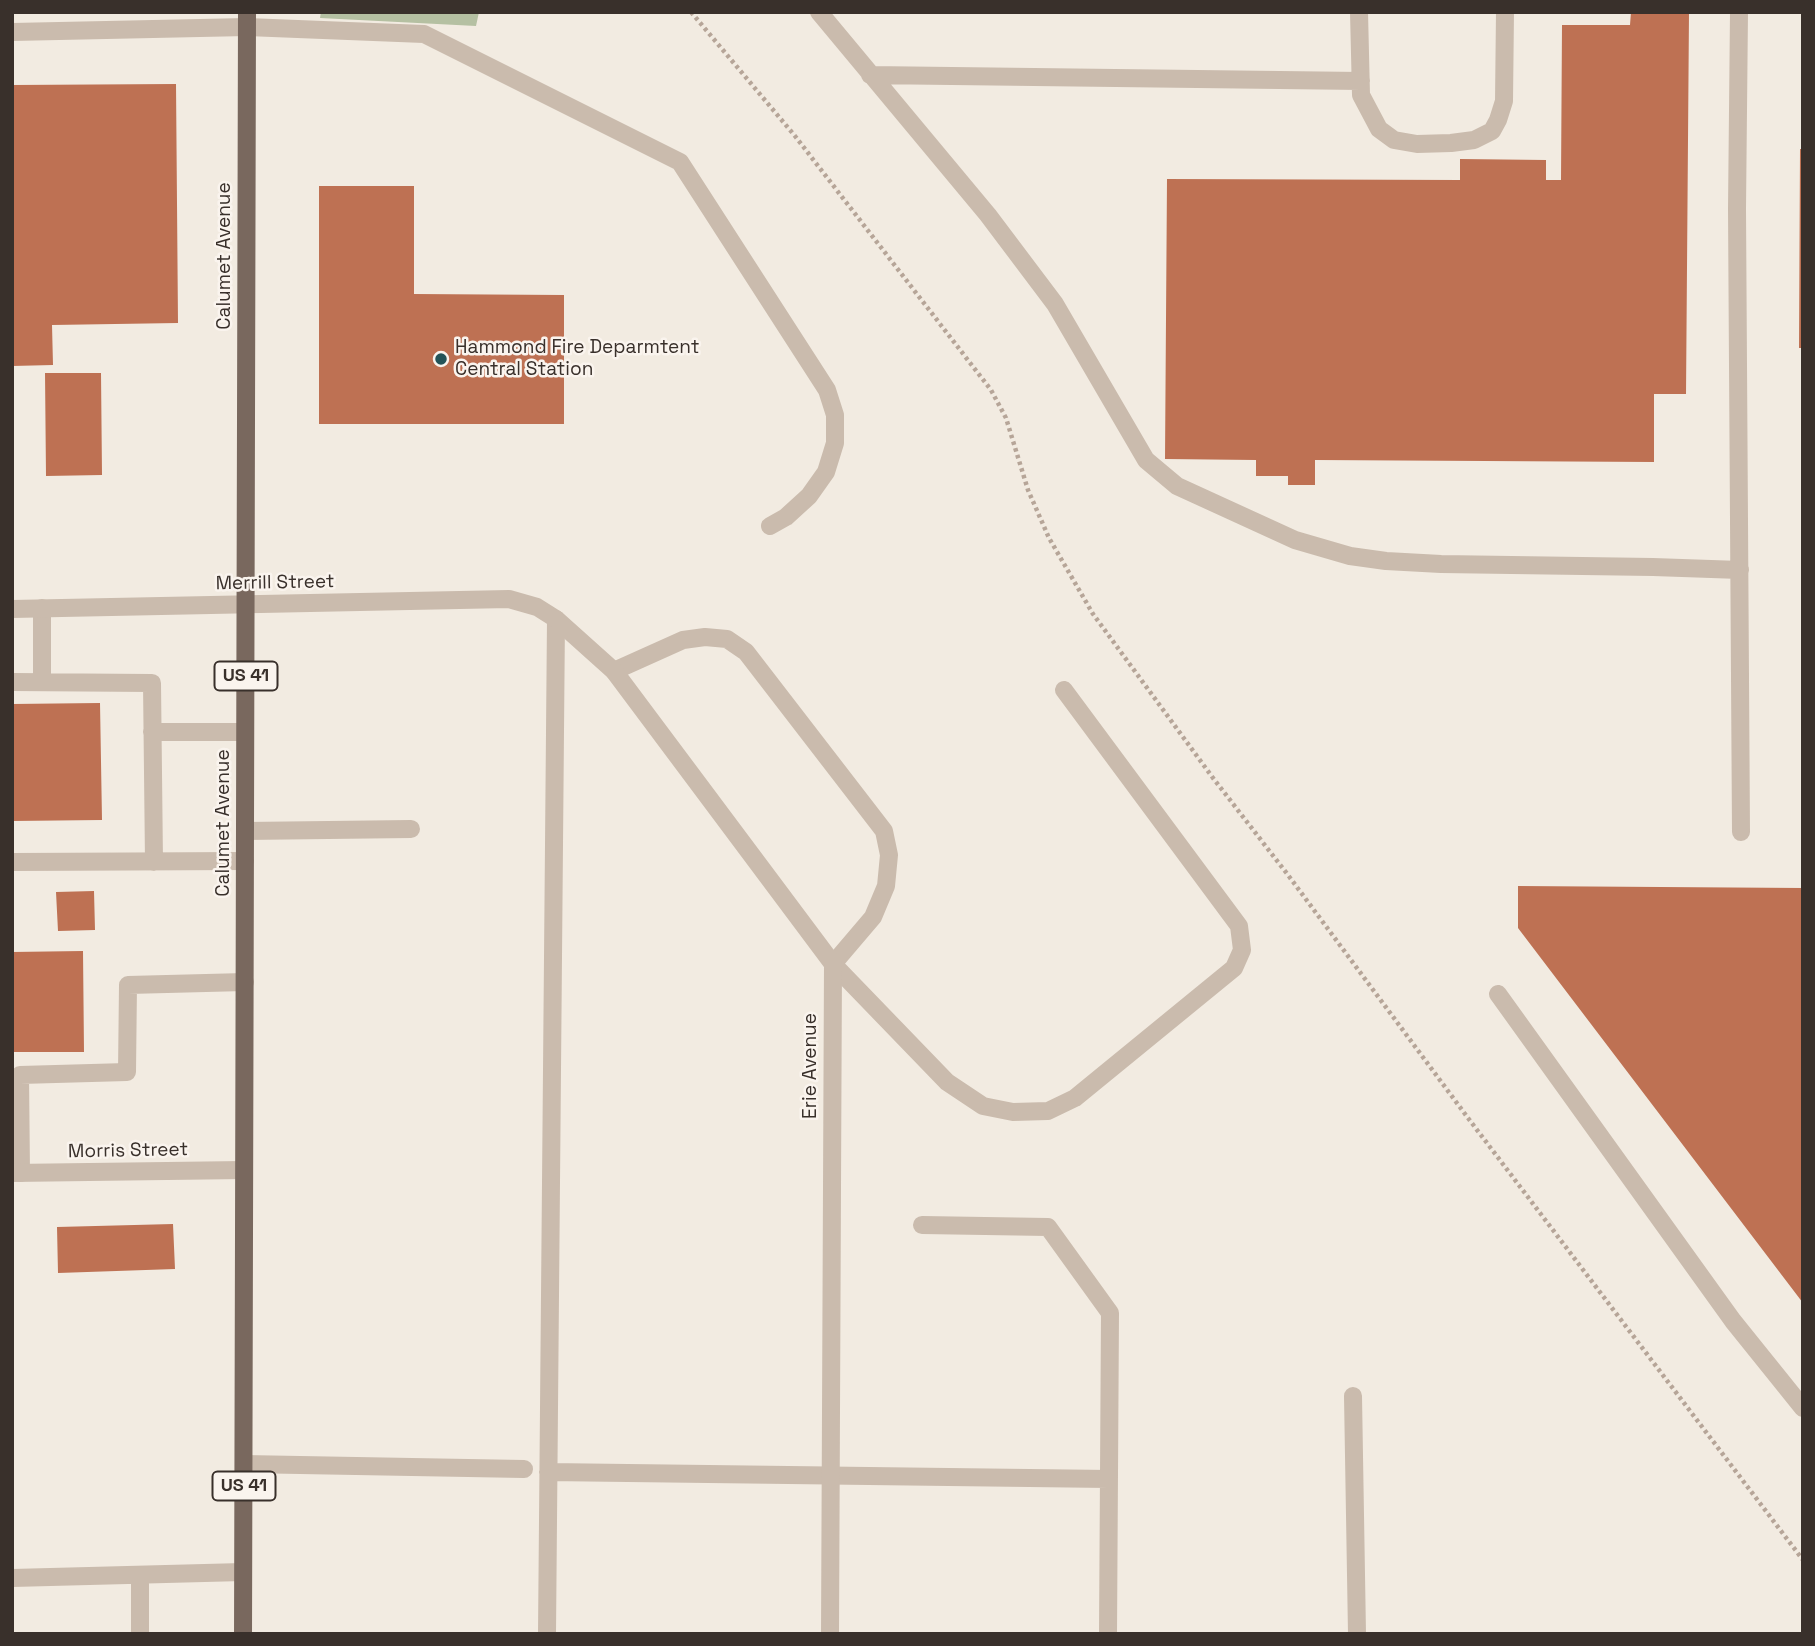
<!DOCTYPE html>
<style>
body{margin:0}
#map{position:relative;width:1815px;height:1646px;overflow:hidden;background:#f2ebe1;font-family:"Space Grotesk",sans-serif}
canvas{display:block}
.frame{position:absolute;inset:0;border:14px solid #39302b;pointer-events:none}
</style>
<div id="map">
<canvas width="1815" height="1646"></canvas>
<div class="frame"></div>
</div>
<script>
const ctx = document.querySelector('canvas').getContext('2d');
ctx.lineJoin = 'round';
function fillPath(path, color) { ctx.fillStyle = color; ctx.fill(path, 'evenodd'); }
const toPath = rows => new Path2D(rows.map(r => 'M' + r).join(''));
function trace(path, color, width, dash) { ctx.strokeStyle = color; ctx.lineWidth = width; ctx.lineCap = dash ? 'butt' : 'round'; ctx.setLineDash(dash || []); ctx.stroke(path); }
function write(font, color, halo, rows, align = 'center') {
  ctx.font = font + ' "Space Grotesk",sans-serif'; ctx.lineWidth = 5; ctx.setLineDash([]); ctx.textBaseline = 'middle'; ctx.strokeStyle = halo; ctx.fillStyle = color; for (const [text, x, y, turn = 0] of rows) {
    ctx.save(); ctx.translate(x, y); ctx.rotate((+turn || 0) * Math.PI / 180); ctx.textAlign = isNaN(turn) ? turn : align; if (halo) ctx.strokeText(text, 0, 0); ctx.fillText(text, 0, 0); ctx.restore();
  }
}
const green = toPath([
 [321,12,479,12,476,26,320,18]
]);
const building = toPath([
 [1631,12,1689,12,1686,394,1654,394,1654,462,1315,460,1315,485,1288,485,1288,476,1256,476,1256,460,1165,459,1167,179,1460,180,1460,159,1546,160,1546,180,1561,180,1562,25,1630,25],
 [176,84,178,323,52,325,53,365,12,366,12,85],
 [1800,149,1803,149,1803,348,1799,348],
 [319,186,414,186,414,294,564,295,564,424,319,424],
 [45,373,101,373,102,475,46,476],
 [100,703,102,820,12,821,12,704],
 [1518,886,1803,888,1803,1303,1518,928],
 [94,891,95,930,58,931,56,892],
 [83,951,84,1052,12,1052,12,952],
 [173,1224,175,1269,58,1273,57,1227]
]);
const path = toPath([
 [691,12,795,136,991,390,1006,418,1028,490,1049,538,1093,614,1213,778,1288,875,1468,1118,1803,1560]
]);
const service = toPath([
 [819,12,988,215,1055,304,1146,460,1177,486,1295,540,1350,556,1386,561,1441,564,1653,567,1740,570],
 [1359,12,1361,95,1379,129,1394,140,1417,144,1451,143,1474,140,1492,131,1498,120,1504,101,1505,12],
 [1739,12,1737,209,1741,832],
 [247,27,424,34,680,162,827,390,835,415,835,443,826,472,809,496,786,517,770,526],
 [870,75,1361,81],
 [42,608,42,682],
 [614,671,683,640,705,637,727,639,746,652,884,831,889,855,886,886,873,917,833,964,947,1082,983,1106,1013,1112,1048,1111,1075,1098,1234,968,1242,950,1239,926,1064,690],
 [12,682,152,683,154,862],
 [152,732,245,732],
 [245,831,411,829],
 [12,862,245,861],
 [1498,994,1733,1321,1803,1408],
 [21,1173,20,1075,127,1072,128,985,245,982],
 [922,1225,1048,1227,1110,1313,1108,1634],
 [1353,1396,1357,1634],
 [244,1464,524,1469],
 [548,1472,1109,1479],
 [140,1575,140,1634],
 [12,1578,243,1572],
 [547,1634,556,619]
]);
const minor = toPath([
 [12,32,247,27],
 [12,609,509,599,537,607,556,619,614,671,833,964,830,1634],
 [12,1173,244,1170]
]);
const primary = toPath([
 [243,1634,247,12]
]);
const markers = [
 [441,359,7,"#235358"]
];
const shields = [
 [246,676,63],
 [244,1486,63]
];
const shieldNames = [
 ["US 41",246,676],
 ["US 41",244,1486]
];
const streetNames = [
 ["Calumet Avenue",225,256,-90],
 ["Merrill Street",275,583,-1],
 ["Calumet Avenue",224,823,-90],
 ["Erie Avenue",811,1066,-90],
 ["Morris Street",128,1151,-1]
];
const poiNames = [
 ["Hammond Fire Deparmtent",455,348],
 ["Central Station",455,370]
];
fillPath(green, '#b5c0a2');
fillPath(building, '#be7153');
trace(path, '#b6a598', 4.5, [3.5, 3.5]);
trace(service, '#cabbad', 18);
trace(minor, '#cabbad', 18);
trace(primary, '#79685e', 18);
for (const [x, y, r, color] of markers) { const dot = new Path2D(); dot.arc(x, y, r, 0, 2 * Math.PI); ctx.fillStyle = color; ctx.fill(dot); trace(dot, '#faf4ee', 2.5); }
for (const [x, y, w] of shields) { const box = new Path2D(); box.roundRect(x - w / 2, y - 14.5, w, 29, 5); ctx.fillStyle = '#faf4ee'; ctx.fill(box); trace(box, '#39302b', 2); }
write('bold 18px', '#39302b', null, shieldNames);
write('19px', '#39302b', '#faf4ee', streetNames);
write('19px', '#39302b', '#faf4ee', poiNames, 'left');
</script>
